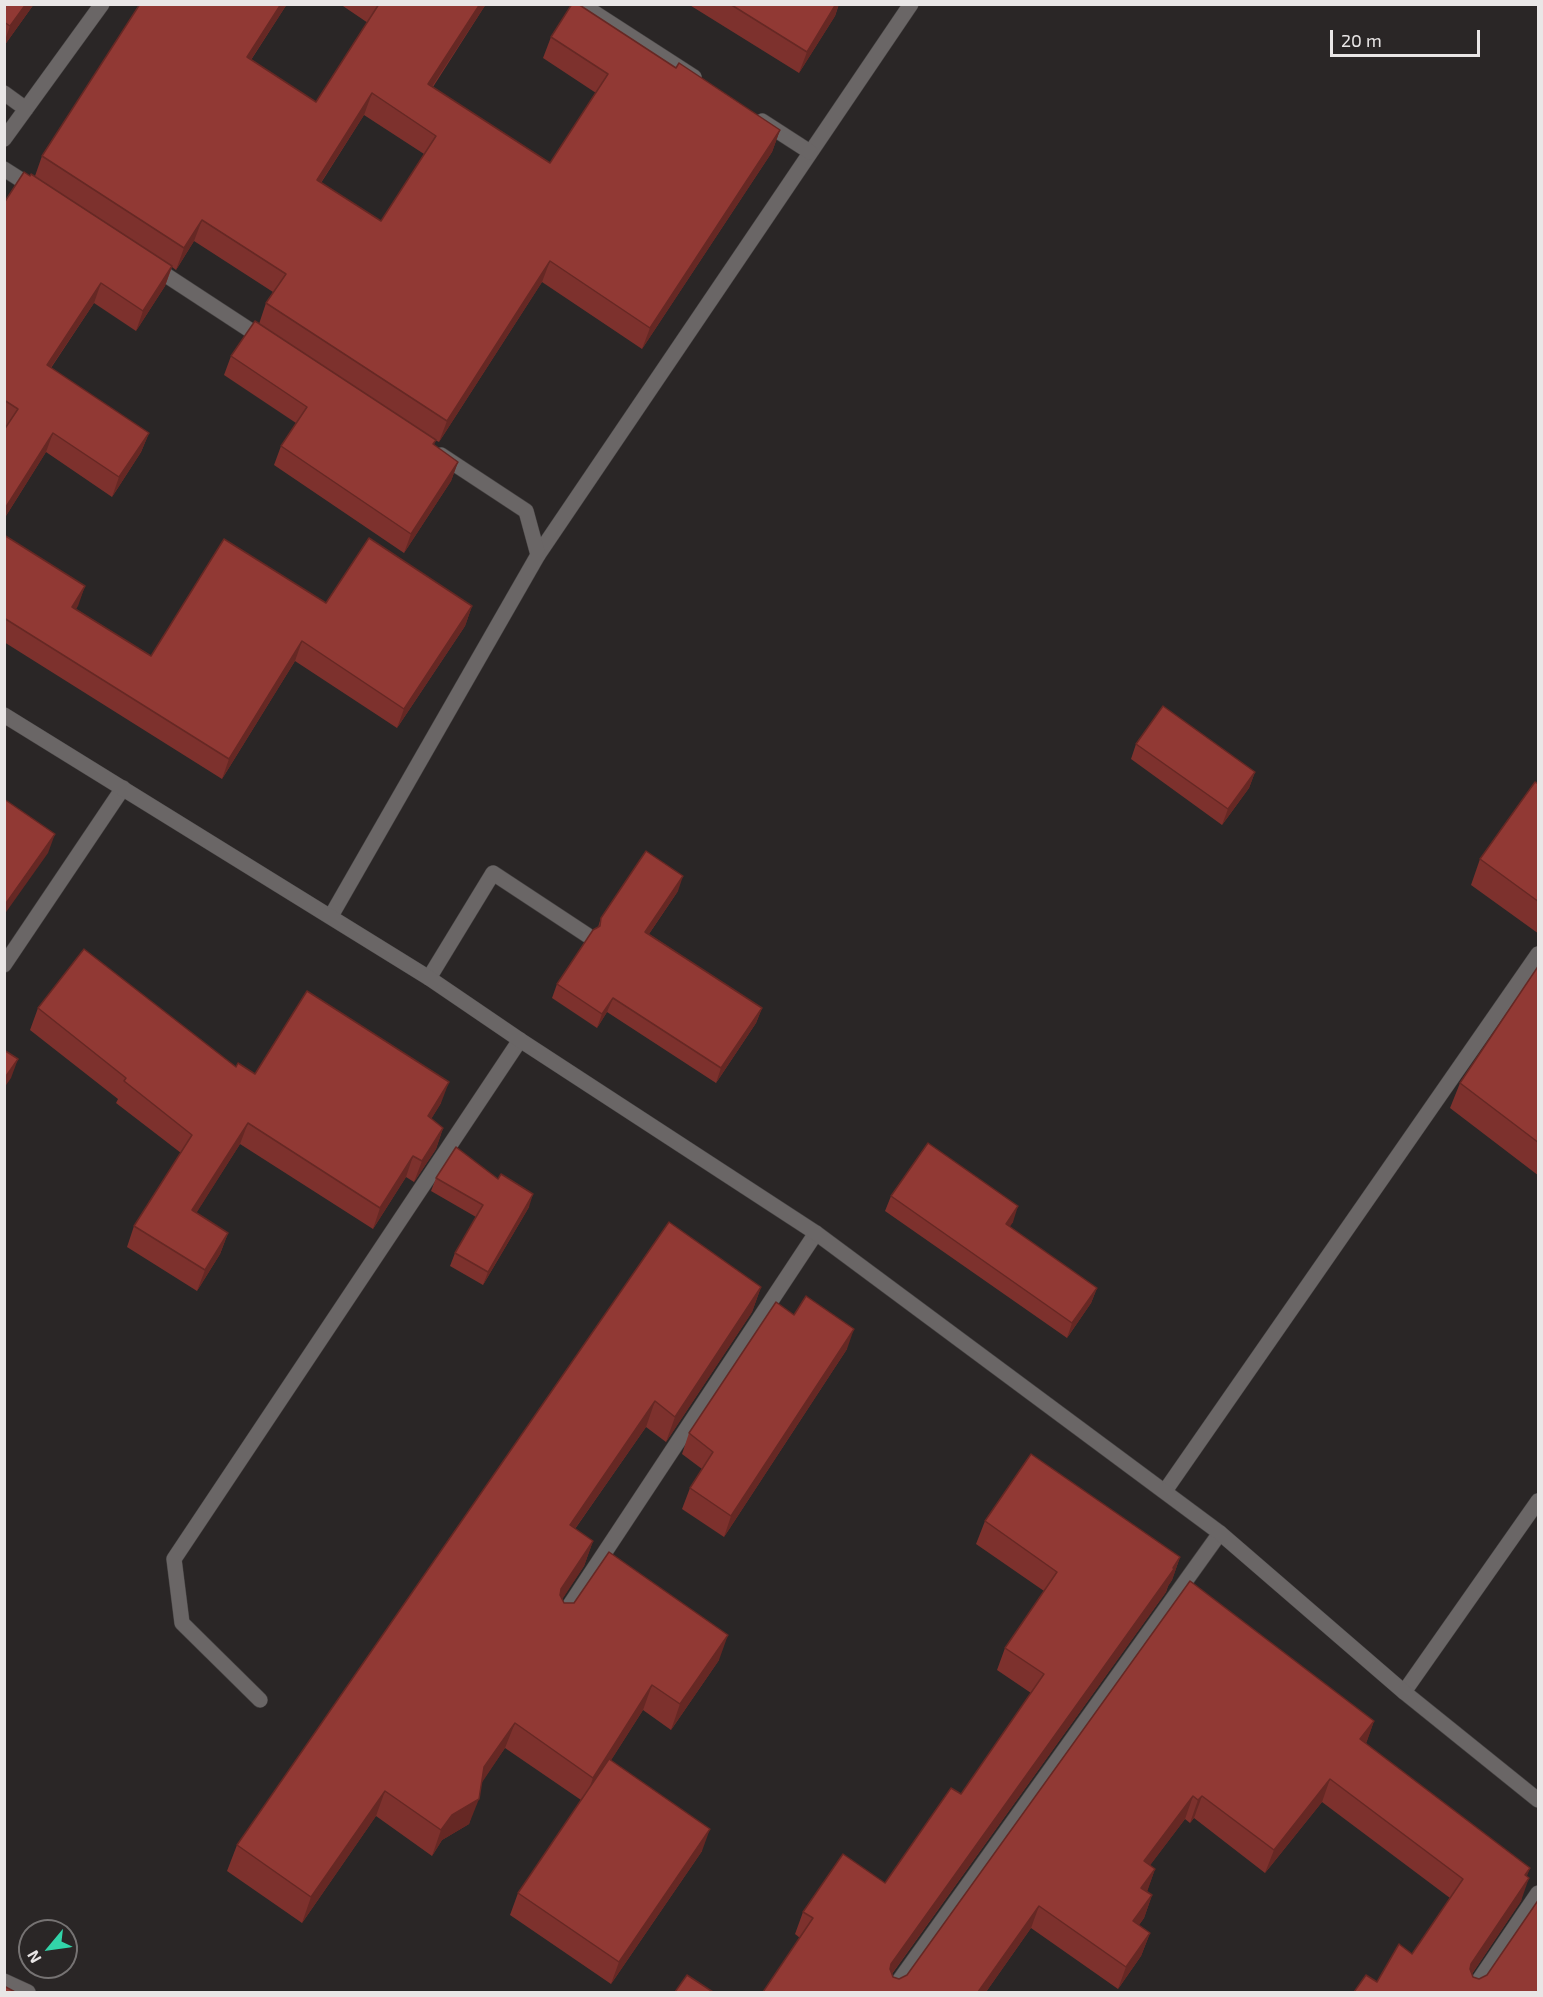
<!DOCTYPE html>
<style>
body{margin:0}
#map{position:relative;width:1543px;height:1997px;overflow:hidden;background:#2a2626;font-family:"Exo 2",sans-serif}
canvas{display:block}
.frame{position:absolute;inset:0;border:6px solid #e9e6e6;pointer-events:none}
.north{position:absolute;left:18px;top:1919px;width:60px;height:60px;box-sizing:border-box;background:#2a2626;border:2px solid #767373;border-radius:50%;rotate:241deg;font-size:16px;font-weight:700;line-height:24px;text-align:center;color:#e9e6e6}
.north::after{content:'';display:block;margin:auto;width:21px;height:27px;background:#32d4a9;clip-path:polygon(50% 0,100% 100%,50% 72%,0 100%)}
.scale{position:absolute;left:1330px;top:30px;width:150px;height:27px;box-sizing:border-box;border:3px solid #e9e6e6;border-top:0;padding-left:8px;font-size:18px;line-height:21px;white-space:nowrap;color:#e9e6e6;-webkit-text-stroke:4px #2a2626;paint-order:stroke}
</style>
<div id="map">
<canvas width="1543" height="1997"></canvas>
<div class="frame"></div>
<div class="north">N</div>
<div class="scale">20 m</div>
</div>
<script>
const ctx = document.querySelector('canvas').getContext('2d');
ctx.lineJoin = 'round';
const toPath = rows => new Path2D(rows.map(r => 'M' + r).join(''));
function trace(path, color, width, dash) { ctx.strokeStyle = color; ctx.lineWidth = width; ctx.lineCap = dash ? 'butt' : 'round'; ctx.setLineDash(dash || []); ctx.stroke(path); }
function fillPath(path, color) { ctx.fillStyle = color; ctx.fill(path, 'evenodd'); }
const service = toPath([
 [538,555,911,4],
 [4,965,123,788],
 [429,978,493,873,587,935],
 [560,1620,816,1233],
 [1404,1692,1538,1501],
 [260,1700,182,1623,174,1559,520,1040],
 [4,1981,28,1992],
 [891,1992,1220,1533],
 [1471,1992,1538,1893]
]);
const minor = toPath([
 [581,4,694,77],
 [4,93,26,109],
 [762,121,810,152],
 [4,139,102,4],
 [4,169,37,190],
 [152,266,265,340],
 [331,916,538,555,526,511,441,455],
 [1165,1491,1538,954]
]);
const tertiary = toPath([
 [4,715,429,978,520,1040,816,1233,1220,1533,1404,1692,1538,1800]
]);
const wall = toPath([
 [4,4,34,4,4,46],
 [140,4,287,4,251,60,316,102,368,23,340,4,486,4,433,87,550,163,596,93,543,58,551,37,676,68,780,130,772,152,642,349,542,282,439,442,435,440,434,445,458,462,451,481,404,553,274,465,281,446,296,423,224,375,231,356,259,324,266,303,273,292,194,241,176,270,172,267,165,286,136,331,94,303,51,368,149,433,141,452,112,497,46,452,4,519,4,430,7,426,4,425,4,203,30,176,35,176,42,156],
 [364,115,424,154,381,221,321,183],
 [688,4,839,4,835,16,799,73],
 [4,535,85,586,76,609,151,656,326,603,472,606,465,626,397,728,295,661,222,779,4,642],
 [1136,744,1255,772,1249,788,1222,825,1131,759],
 [1539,784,1539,934,1471,885,1480,859],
 [678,891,649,934,762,1008,756,1023,716,1083,607,1012,597,1028,552,998,557,984,598,927,601,918],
 [1539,965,1539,1176,1450,1108,1460,1083],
 [38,1008,236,1067,255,1074,441,1103,431,1119,443,1128,436,1149,414,1182,406,1177,373,1229,240,1144,196,1213,228,1233,220,1254,197,1291,127,1247,134,1226,181,1153,116,1103,118,1099,30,1030],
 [436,1178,529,1207,483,1285,450,1266,455,1253,476,1217,431,1191],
 [891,1196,1013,1222,1009,1226,1097,1288,1091,1303,1067,1338,885,1211],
 [761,1287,752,1312,666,1442,646,1427,575,1529,593,1541,584,1566,562,1599,564,1603,719,1660,671,1730,643,1710,611,1760,702,1851,611,1984,510,1915,518,1893,581,1800,505,1748,481,1783,469,1824,442,1840,432,1856,376,1816,302,1923,227,1871,237,1845],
 [794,1315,847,1349,724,1537,682,1509,690,1488,702,1469,682,1454,689,1433],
 [985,1521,1180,1557,1172,1580,1168,1586,1166,1592,892,1974,893,1977,899,1979,907,1975,1190,1581,1374,1721,1366,1743,1527,1876,1521,1901,1472,1974,1473,1977,1479,1979,1539,1992,1377,1982,1412,1954,1450,1898,1322,1802,1265,1873,1194,1818,1190,1823,1185,1819,1150,1865,1155,1869,1147,1891,1152,1895,1144,1918,1139,1925,1150,1933,1141,1956,1118,1989,1031,1928,986,1992,763,1992,800,1938,795,1934,803,1912,885,1883,961,1794,1031,1693,997,1670,1005,1648,1044,1591,976,1544]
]);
const shadedWall = toPath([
 [26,4,34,4,4,46,4,43,10,26],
 [281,4,287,4,239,78,247,57],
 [480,4,486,4,420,105,428,84],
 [836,4,839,4,835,16,799,73,807,52],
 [372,93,364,115,309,201,317,180],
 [780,130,772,152,642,349,650,328],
 [202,220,194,241,176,270,184,248],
 [550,261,542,282,439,442,447,421],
 [172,266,165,286,136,331,143,311],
 [101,283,94,303,39,385,47,365],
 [53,433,46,452,4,519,4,510],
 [149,433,141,452,112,497,119,477],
 [458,462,451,481,404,553,411,534],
 [85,586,78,606,65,626,72,607],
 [472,606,465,626,397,728,404,709],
 [302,641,295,661,222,779,229,759],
 [1255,772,1249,788,1222,825,1228,809],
 [55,834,48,853,4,915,4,906],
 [683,876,678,891,640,947,645,932],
 [613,998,607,1012,597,1028,602,1014],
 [762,1008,756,1023,716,1083,721,1068],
 [18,1059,11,1078,4,1088,4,1079],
 [449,1082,441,1103,420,1137,428,1116],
 [248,1123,240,1144,185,1231,192,1210],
 [443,1128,436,1149,414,1182,422,1161],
 [413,1156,406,1177,373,1229,380,1208],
 [533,1194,529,1207,483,1285,488,1272],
 [1018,1206,1013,1222,1001,1240,1006,1224],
 [228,1233,220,1254,197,1291,205,1270],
 [761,1287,752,1312,666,1442,675,1417],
 [1097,1288,1091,1303,1067,1338,1072,1323],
 [854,1329,847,1349,724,1537,731,1516],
 [655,1401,646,1427,560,1550,570,1525],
 [593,1541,584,1566,552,1615,561,1589],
 [1180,1557,1172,1580,1168,1586,1166,1592,883,1986,891,1964],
 [728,1635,719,1660,671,1730,680,1704],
 [652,1685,643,1710,584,1803,593,1778],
 [1374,1721,1366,1744,1360,1739],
 [515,1723,505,1748,475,1793,484,1767],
 [1330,1779,1322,1802,1265,1873,1274,1850],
 [385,1791,376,1816,302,1923,311,1897],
 [1193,1796,1185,1819,1136,1884,1144,1861],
 [1202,1796,1194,1818,1190,1823,1198,1800],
 [479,1799,469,1824,442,1840,432,1856,441,1830,452,1815],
 [710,1829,702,1851,611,1984,619,1962],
 [1530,1868,1522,1889,1529,1878,1521,1901,1463,1987,1471,1964],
 [1155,1869,1147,1892,1141,1888],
 [1152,1895,1144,1918,1125,1944,1133,1921],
 [1039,1906,1031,1928,986,1992,978,1992],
 [1150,1933,1141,1956,1118,1989,1126,1967]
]);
const building = toPath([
 [4,4,26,4,10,26,4,22,4,4],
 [140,4,281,4,247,57,316,102,379,4,480,4,428,84,550,163,608,74,551,37,572,4,578,4,676,68,679,63,780,130,650,328,550,261,447,421,266,303,286,274,202,220,184,248,42,156,140,4],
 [372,93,436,136,381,221,317,180,372,93],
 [730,4,836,4,807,52,730,4],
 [24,172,30,176,31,174,172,266,143,311,101,283,47,365,149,433,119,477,53,433,4,510,4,430,18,409,4,400,4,203,24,172],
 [255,321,436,440,433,444,458,462,411,534,281,446,307,407,231,356,255,321],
 [4,535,85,586,72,607,151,656,224,539,326,603,369,538,472,606,404,709,302,641,229,759,4,618,4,535],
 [1163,706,1255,772,1228,809,1136,744,1163,706],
 [1535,782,1539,784,1539,902,1480,859,1535,782],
 [4,799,55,834,4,906,4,799],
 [646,851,683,876,645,932,762,1008,721,1068,613,998,602,1014,557,984,593,930,600,926,601,918,646,851],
 [84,949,236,1067,238,1063,255,1074,307,991,449,1082,428,1116,443,1128,422,1161,413,1156,380,1208,248,1123,192,1210,228,1233,205,1270,134,1226,192,1135,124,1081,126,1078,38,1008,84,949],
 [1539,965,1539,1143,1460,1083,1539,965],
 [4,1050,18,1059,4,1079,4,1050],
 [928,1143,1018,1206,1006,1224,1097,1288,1072,1323,891,1196,928,1143],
 [456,1147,498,1179,501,1174,533,1194,488,1272,455,1253,483,1205,436,1178,456,1147],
 [669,1222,761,1287,675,1417,655,1401,570,1525,593,1541,561,1589,560,1595,564,1603,574,1603,609,1552,728,1635,680,1704,652,1685,593,1778,515,1723,484,1767,479,1799,452,1815,441,1830,385,1791,311,1897,237,1845,669,1222],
 [806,1296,854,1329,731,1516,690,1488,713,1452,689,1433,776,1302,794,1315,806,1296],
 [1031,1454,1180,1557,1173,1568,1174,1569,891,1964,890,1969,893,1977,899,1979,907,1975,1190,1581,1374,1721,1360,1739,1530,1868,1525,1875,1529,1878,1471,1964,1470,1969,1473,1977,1479,1979,1487,1975,1539,1899,1539,1992,1354,1992,1366,1975,1377,1982,1399,1944,1412,1954,1463,1879,1330,1779,1274,1850,1202,1796,1198,1800,1193,1796,1144,1861,1155,1869,1141,1888,1152,1895,1133,1921,1150,1933,1126,1967,1039,1906,978,1992,763,1992,813,1918,803,1912,843,1854,885,1883,951,1788,961,1794,1044,1674,1005,1648,1057,1572,985,1521,1031,1454],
 [609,1759,710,1829,619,1962,518,1893,609,1759],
 [687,1975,713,1992,675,1992,687,1975],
 [4,1986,15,1992,4,1992,4,1986]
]);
trace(service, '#464343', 16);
trace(minor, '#464343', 16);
trace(tertiary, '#464343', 16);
trace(service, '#6a6666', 15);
trace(minor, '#6a6666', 15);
trace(tertiary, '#6a6666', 15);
fillPath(wall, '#7d312d');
fillPath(shadedWall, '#662824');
fillPath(building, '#913934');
trace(building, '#662824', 1.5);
</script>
